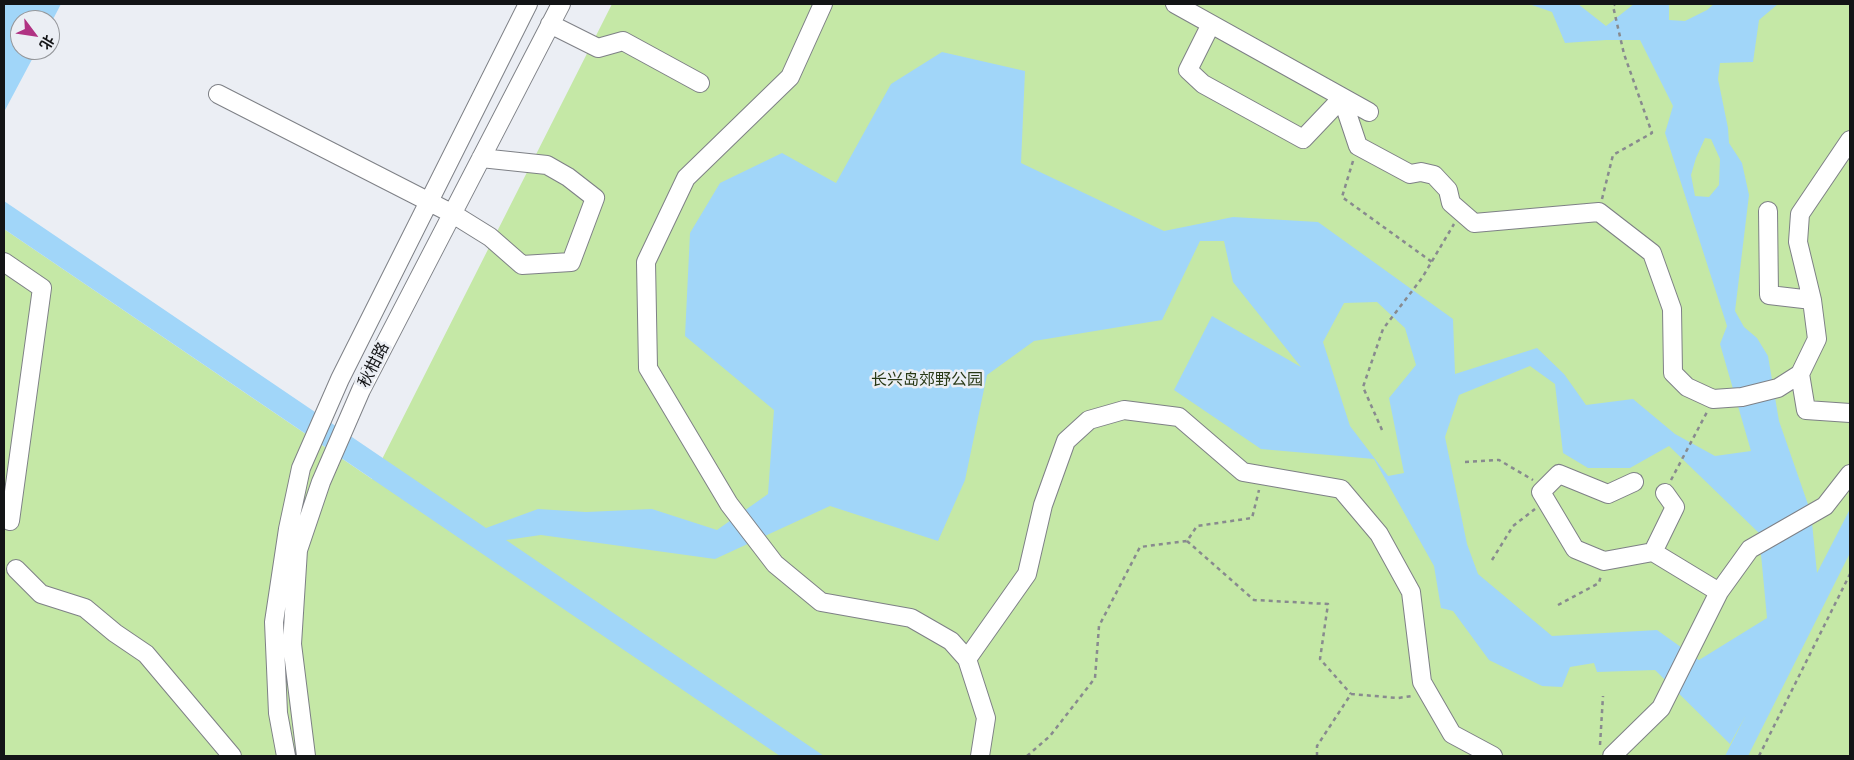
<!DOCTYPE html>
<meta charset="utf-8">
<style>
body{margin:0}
#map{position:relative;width:1854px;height:760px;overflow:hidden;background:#ebeef4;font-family:Cabin,"Noto Sans SC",sans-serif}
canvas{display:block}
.frame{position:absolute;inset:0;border:5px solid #131416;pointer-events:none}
.north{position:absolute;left:10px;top:10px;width:50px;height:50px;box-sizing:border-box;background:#ebeef4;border:1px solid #95979b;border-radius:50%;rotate:121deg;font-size:14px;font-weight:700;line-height:20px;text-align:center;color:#131416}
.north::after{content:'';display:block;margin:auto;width:18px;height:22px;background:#b03383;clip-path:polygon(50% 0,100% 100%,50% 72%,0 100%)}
</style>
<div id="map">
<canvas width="1854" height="760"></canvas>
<div class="frame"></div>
<div class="north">北</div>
</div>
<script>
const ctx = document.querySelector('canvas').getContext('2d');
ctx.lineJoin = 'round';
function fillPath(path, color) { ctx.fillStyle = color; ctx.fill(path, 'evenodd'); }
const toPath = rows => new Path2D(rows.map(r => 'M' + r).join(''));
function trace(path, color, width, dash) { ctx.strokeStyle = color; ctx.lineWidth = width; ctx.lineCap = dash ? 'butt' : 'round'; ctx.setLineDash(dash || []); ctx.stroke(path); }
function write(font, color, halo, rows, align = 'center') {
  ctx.font = font + ' Cabin,"Noto Sans SC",sans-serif'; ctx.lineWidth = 5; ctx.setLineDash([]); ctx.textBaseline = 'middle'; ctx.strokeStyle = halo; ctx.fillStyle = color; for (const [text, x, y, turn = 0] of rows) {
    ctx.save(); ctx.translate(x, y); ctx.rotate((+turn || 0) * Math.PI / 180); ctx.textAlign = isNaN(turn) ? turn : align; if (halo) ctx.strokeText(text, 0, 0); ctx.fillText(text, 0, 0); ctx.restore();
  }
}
const green = toPath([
 [612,4,1850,4,1850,756,4,756,4,229,372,479]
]);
const water = toPath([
 [4,4,61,4,50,25,50,20,20,20,20,50,37,50,4,112],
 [1529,4,1578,4,1606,26,1634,4,1669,4,1669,20,1685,21,1707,10,1714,4,1778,4,1759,20,1753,62,1720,63,1718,79,1728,128,1729,143,1742,163,1749,195,1735,311,1744,327,1757,338,1768,356,1779,421,1811,513,1817,573,1850,509,1850,553,1748,756,1725,756,1746,715,1730,744,1655,670,1597,672,1594,663,1570,667,1562,687,1542,686,1489,660,1453,611,1441,608,1434,566,1374,459,1261,449,1174,390,1212,316,1301,367,1233,282,1224,241,1200,241,1162,320,1034,341,987,375,965,480,938,541,830,506,715,559,541,535,506,540,824,756,780,756,4,229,4,201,486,528,538,509,586,512,652,509,717,530,768,494,774,410,685,336,690,233,720,183,782,153,836,183,891,84,942,52,1025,71,1021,163,1164,231,1233,217,1318,222,1453,319,1455,374,1537,348,1564,374,1586,405,1633,399,1675,434,1715,456,1751,451,1720,344,1727,326,1665,133,1673,106,1640,40,1606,40,1565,43,1552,12],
 [1705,138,1711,139,1720,159,1719,185,1709,197,1695,196,1691,175,1696,158],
 [1377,302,1405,328,1416,365,1389,398,1404,473,1388,476,1350,426,1323,342,1344,303],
 [1530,366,1555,384,1563,453,1588,468,1630,468,1669,446,1759,533,1767,618,1699,660,1657,630,1552,636,1478,574,1467,544,1445,437,1459,395]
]);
const path = toPath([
 [1353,161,1342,197,1432,262],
 [1602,199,1613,155,1652,133,1624,54,1613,6,1615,4],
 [1382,430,1363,387,1383,329,1422,278,1454,224],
 [1465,462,1499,460,1533,480],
 [1671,480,1707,412],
 [1187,541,1254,600,1328,604,1320,659,1351,694],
 [1492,560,1513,526,1535,509],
 [1558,605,1599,583,1601,575],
 [1600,745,1603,696],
 [1027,756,1050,736,1095,678,1099,626,1140,547,1187,541,1197,526,1252,518,1259,490],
 [1317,756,1317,746,1351,694,1398,698,1412,696],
 [1759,756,1850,574]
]);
const minor = toPath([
 [823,4,790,77,686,178,646,262,648,368,729,504,775,564,821,602,911,618,951,641,967,659,986,718,980,756],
 [1175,4,1369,112],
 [550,24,598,48,623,41,700,83],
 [1211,24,1188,70,1203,84,1303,139,1342,98,1358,146,1410,174,1421,172,1434,175,1448,190,1451,203,1474,223,1599,212,1652,253,1672,309,1673,373,1687,387,1713,399,1742,397,1778,388,1800,374,1817,339,1812,300,1798,242,1800,214,1850,140],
 [218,94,453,214,490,237,522,265,571,262,595,198,568,177,547,165,481,158],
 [1768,211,1769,295,1812,300],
 [4,262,42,288,10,521],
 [1800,374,1806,410,1850,413],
 [1634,482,1608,494,1559,474,1541,492,1575,549,1604,561,1653,552,1675,507,1665,493],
 [1653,552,1719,592],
 [16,569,41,594,85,608,115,633,146,654,232,756],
 [967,659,1027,574,1043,505,1066,441,1089,420,1124,410,1179,417,1243,472,1341,489,1379,534,1411,592,1422,682,1452,734,1493,756],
 [286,756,278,713,274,622,288,529,301,468,340,379,528,4],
 [306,756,292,644,298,550,321,482,361,390,561,4],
 [1612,756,1661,708,1719,592,1750,549,1825,506,1850,474]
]);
const streetNames = [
 ["秋柑路",374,365,-63]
];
const parkNames = [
 ["长兴岛郊野公园",927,380]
];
fillPath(green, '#c5e8a6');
fillPath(water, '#a1d6f9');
trace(minor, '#7e8086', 20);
trace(path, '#888a8e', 2.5, [4, 4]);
trace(minor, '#fff', 18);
write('16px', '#131416', '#ebeef4', streetNames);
write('16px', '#283916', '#ebeef4', parkNames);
</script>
